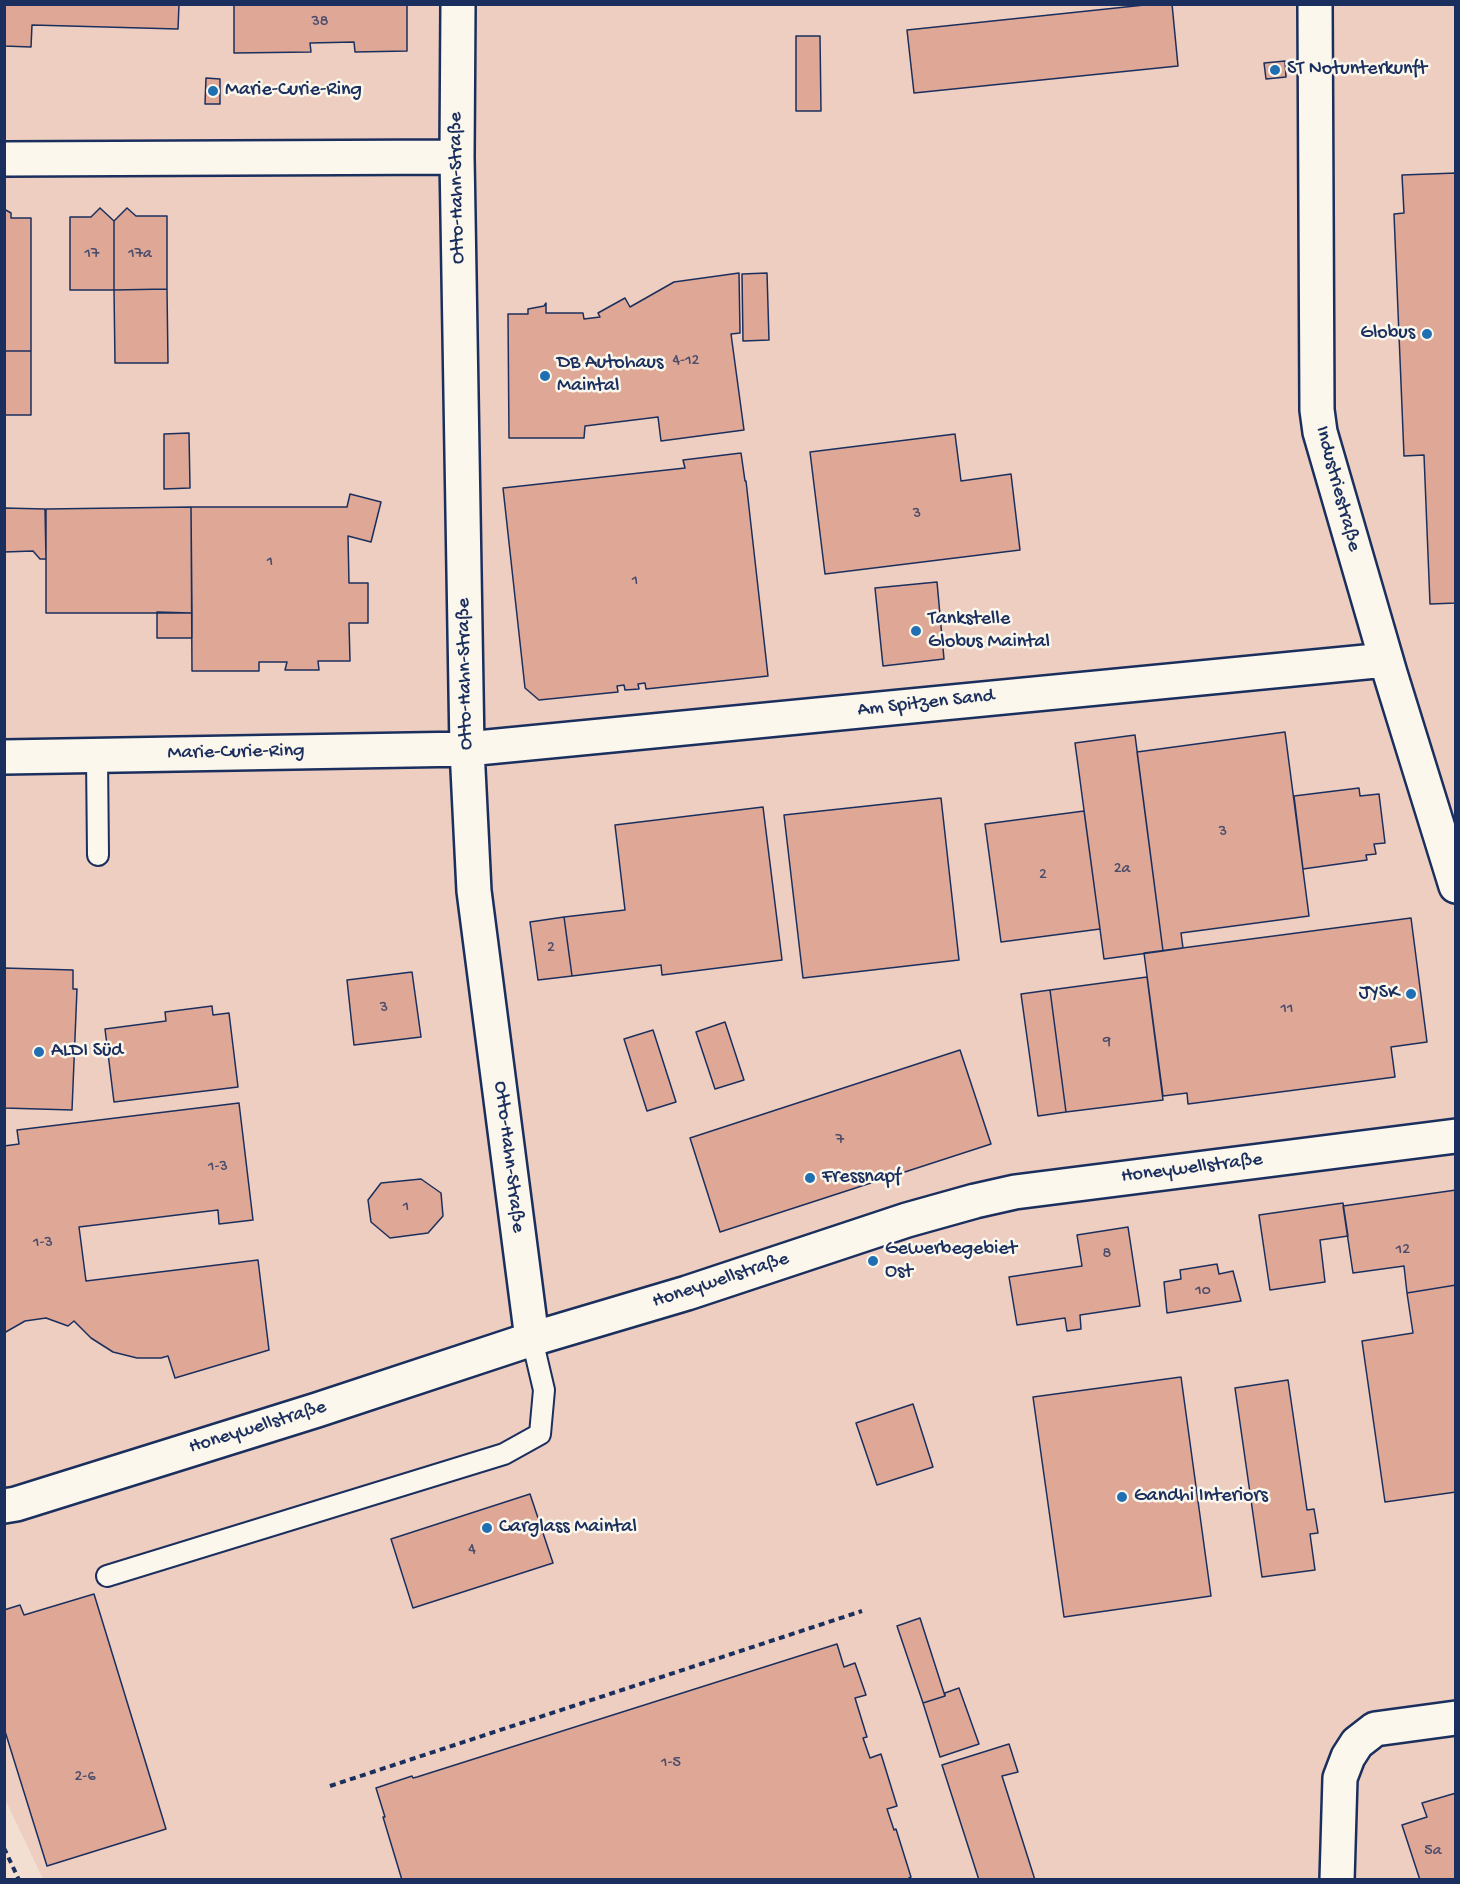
<!DOCTYPE html>
<meta charset="utf-8">
<style>
body{margin:0}
#map{position:relative;width:1460px;height:1884px;overflow:hidden;background:#f3dfd2;font-family:"Gochi Hand",sans-serif}
canvas{display:block}
.frame{position:absolute;inset:0;border:6px solid #1b2f5e;pointer-events:none}
</style>
<div id="map">
<canvas width="1460" height="1884"></canvas>
<div class="frame"></div>
</div>
<script>
const ctx = document.querySelector('canvas').getContext('2d');
ctx.lineJoin = 'round';
function fillPath(path, color) { ctx.fillStyle = color; ctx.fill(path, 'evenodd'); }
const toPath = rows => new Path2D(rows.map(r => 'M' + r).join(''));
function trace(path, color, width, dash) { ctx.strokeStyle = color; ctx.lineWidth = width; ctx.lineCap = dash ? 'butt' : 'round'; ctx.setLineDash(dash || []); ctx.stroke(path); }
function write(font, color, halo, rows, align = 'center') {
  ctx.font = font + ' "Gochi Hand",sans-serif'; ctx.lineWidth = 5; ctx.setLineDash([]); ctx.textBaseline = 'middle'; ctx.strokeStyle = halo; ctx.fillStyle = color; for (const [text, x, y, turn = 0] of rows) {
    ctx.save(); ctx.translate(x, y); ctx.rotate((+turn || 0) * Math.PI / 180); ctx.textAlign = isNaN(turn) ? turn : align; if (halo) ctx.strokeText(text, 0, 0); ctx.fillText(text, 0, 0); ctx.restore();
  }
}
const built = toPath([
 [5,5,1455,5,1455,1879,43,1879,5,1799]
]);
const building = toPath([
 [4,4,179,4,178,29,32,25,31,47,4,46,4,4],
 [234,4,407,4,407,51,355,52,354,42,310,43,311,52,234,53,234,4],
 [1154,4,1172,4,1178,66,914,93,907,30,1154,4],
 [796,36,820,36,821,111,796,111,796,36],
 [1285,61,1286,77,1266,79,1264,63,1285,61],
 [206,78,220,79,220,104,205,104,206,78],
 [1456,173,1456,603,1430,604,1424,455,1404,456,1394,214,1404,213,1402,175,1456,173],
 [100,208,114,221,114,290,70,290,70,217,91,217,100,208],
 [127,208,136,216,167,216,167,289,114,290,114,221,127,208],
 [4,209,11,213,11,218,31,218,31,351,4,351,4,209],
 [739,273,740,333,731,334,744,430,661,441,658,417,585,426,584,438,509,438,508,314,528,314,528,309,544,306,546,303,546,313,583,313,584,319,600,317,598,313,625,298,630,307,674,282,739,273],
 [767,273,769,340,743,341,742,274,767,273],
 [167,289,168,363,115,363,114,290,167,289],
 [4,351,31,351,31,415,4,415,4,351],
 [189,433,190,488,164,489,164,434,189,433],
 [955,434,961,481,1011,474,1020,550,825,574,810,452,955,434],
 [741,453,745,481,746,481,768,676,646,689,645,683,638,684,639,689,625,690,624,685,617,686,618,692,539,700,525,688,503,488,685,468,683,460,741,453],
 [350,494,381,502,371,542,348,536,349,583,368,583,368,623,349,623,350,661,318,661,319,670,285,670,287,662,259,662,259,671,192,671,191,507,347,507,350,494],
 [191,507,192,613,46,613,46,509,191,507],
 [4,508,45,509,46,559,40,559,33,551,4,552,4,508],
 [937,582,944,659,883,666,875,588,937,582],
 [157,612,192,613,192,638,157,638,157,612],
 [1285,732,1309,916,1181,933,1183,948,1163,951,1137,752,1285,732],
 [1135,735,1163,951,1104,959,1075,743,1135,735],
 [1359,788,1360,796,1379,794,1385,843,1374,844,1376,854,1366,855,1367,860,1303,869,1294,796,1359,788],
 [941,798,959,960,803,978,784,815,941,798],
 [763,807,782,960,662,975,661,965,572,976,564,917,625,910,615,825,763,807],
 [1084,811,1100,929,1001,942,985,824,1084,811],
 [564,917,572,976,538,980,530,922,564,917],
 [1411,918,1427,1042,1391,1047,1395,1077,1188,1104,1187,1093,1163,1096,1144,953,1411,918],
 [4,968,73,970,73,989,77,989,72,1110,4,1108,4,968],
 [412,972,421,1037,354,1045,347,980,412,972],
 [1147,977,1163,1100,1066,1112,1050,990,1147,977],
 [1050,990,1066,1112,1038,1116,1021,994,1050,990],
 [212,1006,213,1015,229,1013,238,1087,114,1102,105,1029,166,1021,165,1012,212,1006],
 [725,1022,744,1080,715,1089,696,1032,725,1022],
 [653,1030,676,1102,647,1111,624,1039,653,1030],
 [960,1050,991,1144,720,1232,690,1138,960,1050],
 [239,1103,253,1220,219,1224,218,1210,79,1227,86,1281,258,1260,269,1350,175,1378,168,1356,161,1358,137,1358,113,1352,91,1338,74,1321,68,1326,46,1318,25,1321,4,1333,4,1146,19,1144,17,1130,239,1103],
 [421,1179,441,1193,443,1216,428,1233,390,1238,371,1222,368,1200,381,1183,421,1179],
 [1456,1190,1456,1285,1407,1293,1404,1266,1353,1273,1343,1206,1456,1190],
 [1343,1203,1348,1236,1320,1240,1325,1282,1270,1290,1259,1215,1343,1203],
 [1128,1227,1140,1306,1080,1315,1081,1329,1067,1331,1065,1318,1017,1325,1009,1277,1082,1266,1077,1235,1128,1227],
 [1217,1264,1219,1274,1233,1271,1241,1301,1167,1313,1164,1282,1181,1279,1180,1270,1217,1264],
 [1456,1285,1456,1492,1385,1502,1362,1341,1413,1333,1407,1293,1456,1285],
 [1181,1377,1211,1596,1064,1617,1033,1397,1181,1377],
 [1288,1380,1307,1510,1314,1509,1318,1533,1310,1534,1315,1570,1262,1577,1235,1388,1288,1380],
 [913,1404,933,1467,877,1485,856,1423,913,1404],
 [530,1494,553,1563,413,1608,391,1539,530,1494],
 [94,1594,166,1829,47,1866,4,1728,4,1610,20,1605,24,1615,94,1594],
 [920,1618,945,1696,923,1703,897,1626,920,1618],
 [837,1644,844,1667,855,1663,866,1695,855,1698,867,1737,863,1738,870,1758,881,1754,897,1806,887,1809,894,1830,896,1829,911,1877,909,1878,909,1880,402,1880,383,1817,385,1817,376,1788,412,1776,413,1778,417,1777,837,1644],
 [959,1688,979,1744,940,1757,923,1703,945,1696,945,1693,959,1688],
 [1009,1744,1018,1772,1002,1776,1035,1880,979,1880,942,1765,1009,1744],
 [1456,1793,1456,1880,1420,1880,1402,1825,1427,1817,1422,1803,1456,1793]
]);
const path = toPath([
 [330,1786,862,1611],
 [4,1848,19,1880]
]);
const lane = toPath([
 [97,756,98,855],
 [107,1576,504,1454,540,1434,544,1390,532,1339]
]);
const street = toPath([
 [458,4,457,157,467,749,474,891,532,1339],
 [1315,4,1317,410,1320,432,1390,673,1456,886],
 [4,159,457,157],
 [4,757,467,749,1386,660],
 [4,1506,16,1504,317,1410,532,1339,687,1293,907,1220,975,1201,1015,1192,1456,1136],
 [1337,1880,1340,1778,1348,1757,1357,1743,1375,1729,1456,1718]
]);
const markers = [
 [1275,70,6,"#1f6fb2"],
 [213,91,6,"#1f6fb2"],
 [1427,334,6,"#1f6fb2"],
 [545,376,6,"#1f6fb2"],
 [916,631,6,"#1f6fb2"],
 [1411,994,6,"#1f6fb2"],
 [39,1052,6,"#1f6fb2"],
 [810,1178,6,"#1f6fb2"],
 [873,1261,6,"#1f6fb2"],
 [1122,1497,6,"#1f6fb2"],
 [487,1528,6,"#1f6fb2"]
];
const numberNames = [
 ["38",320,23],
 ["17",92,255],
 ["17a",140,255],
 ["4-12",686,362],
 ["3",917,515],
 ["1",270,563],
 ["1",635,582],
 ["3",1223,833],
 ["2a",1122,870],
 ["2",1043,876],
 ["2",551,949],
 ["3",384,1009],
 ["11",1287,1010],
 ["9",1107,1043],
 ["7",840,1141],
 ["1-3",218,1168],
 ["1",406,1208],
 ["1-3",43,1244],
 ["12",1403,1251],
 ["8",1107,1255],
 ["10",1203,1292],
 ["4",472,1551],
 ["1-5",671,1764],
 ["2-6",85,1778],
 ["5a",1433,1852]
];
const poiNames = [
 ["ST Notunterkunft",1287,70],
 ["Marie-Curie-Ring",225,91],
 ["Globus",1415,334,"right"],
 ["DB Autohaus",557,364],
 ["Maintal",557,387],
 ["Tankstelle",928,620],
 ["Globus Maintal",928,643],
 ["JYSK",1399,994,"right"],
 ["ALDI Süd",51,1052],
 ["Fressnapf",822,1178],
 ["Gewerbegebiet",885,1250],
 ["Ost",885,1273],
 ["Gandhi Interiors",1134,1497],
 ["Carglass Maintal",499,1528]
];
const streetNames = [
 ["Otto-Hahn-Straße",458,188,-91],
 ["Industriestraße",1337,489,75],
 ["Otto-Hahn-Straße",466,674,-91],
 ["Am Spitzen Sand",926,704,-6],
 ["Marie-Curie-Ring",236,753,-1],
 ["Otto-Hahn-Straße",508,1157,83],
 ["Honeywellstraße",1192,1169,-7],
 ["Honeywellstraße",721,1281,-18],
 ["Honeywellstraße",258,1428,-17]
];
fillPath(built, '#edcec0');
fillPath(building, '#dfa896');
trace(building, '#1b2f5e', 1.5);
trace(lane, '#1b2f5e', 24);
trace(street, '#1b2f5e', 38);
trace(path, '#1b2f5e', 4, [6, 4.5]);
trace(lane, '#fbf7ec', 20);
trace(street, '#fbf7ec', 33);
for (const [x, y, r, color] of markers) { const dot = new Path2D(); dot.arc(x, y, r, 0, 2 * Math.PI); ctx.fillStyle = color; ctx.fill(dot); trace(dot, '#fbf7ec', 2); }
write('16px', '#4c4d6c', null, numberNames);
write('20px', '#1b2f5e', '#fbf7ec', poiNames, 'left');
write('20px', '#1b2f5e', '#fbf7ec', streetNames);
</script>
